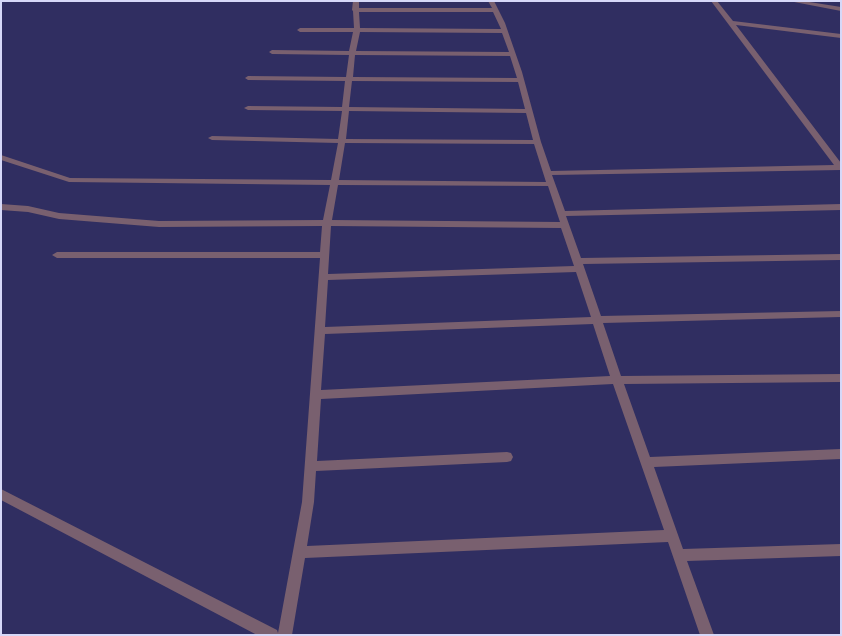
<!DOCTYPE html>
<style>
body{margin:0}
#map{position:relative;width:842px;height:636px;overflow:hidden;background:#302e61;font-family:Manrope,sans-serif}
canvas{display:block}
.frame{position:absolute;inset:0;border:2px solid #d6d8f8;pointer-events:none}
</style>
<div id="map">
<canvas width="842" height="636"></canvas>
<div class="frame"></div>
</div>
<script>
const ctx = document.querySelector('canvas').getContext('2d');
ctx.lineJoin = 'round';
const toPath = rows => new Path2D(rows.map(r => 'M' + r).join(''));
function fillPath(path, color) { ctx.fillStyle = color; ctx.fill(path, 'evenodd'); }
const minor = toPath([
 [353,1,359,1,359,8,492,8,488,1,494,1,505,23,522,72,541,142,551,171,834,165,711,1,717,1,733,21,841,34,841,38,736,25,841,163,841,170,552,175,565,211,841,204,841,210,566,216,581,258,841,254,841,260,583,264,601,316,841,311,841,317,603,323,621,376,841,374,841,382,624,384,650,457,841,449,841,459,654,467,683,549,841,544,841,556,687,561,714,635,700,635,668,542,305,558,292,635,257,635,1,500,1,489,277,630,278,633,302,502,320,258,57,258,52,255,57,252,320,252,322,226,159,227,59,219,28,212,1,210,1,204,28,206,59,213,159,221,323,220,330,185,69,182,1,160,1,155,70,178,331,180,338,143,212,140,208,138,212,136,338,139,342,111,248,110,244,108,248,106,342,107,345,81,248,80,245,78,248,76,346,77,349,55,272,54,269,52,272,50,349,51,353,32,300,32,297,30,300,28,354,28,353,11,352,10,353,1],
 [359,12,493,12,501,29,360,28,359,12],
 [360,32,502,33,509,52,356,51,360,32],
 [355,55,510,56,517,78,353,77,355,55],
 [352,81,518,82,525,109,349,107,352,81],
 [349,111,526,113,533,140,346,139,349,111],
 [345,143,534,144,546,182,339,180,345,143],
 [338,185,548,186,560,222,332,220,338,185],
 [331,226,561,228,574,266,328,274,331,226],
 [576,272,591,317,325,327,328,280,576,272],
 [593,324,610,376,321,390,325,334,593,324],
 [613,384,664,530,307,546,314,502,316,471,507,462,511,461,513,457,511,453,507,452,317,461,321,399,613,384],
 [789,1,803,1,841,7,841,11,789,1]
]);
fillPath(minor, '#79606f');
</script>
